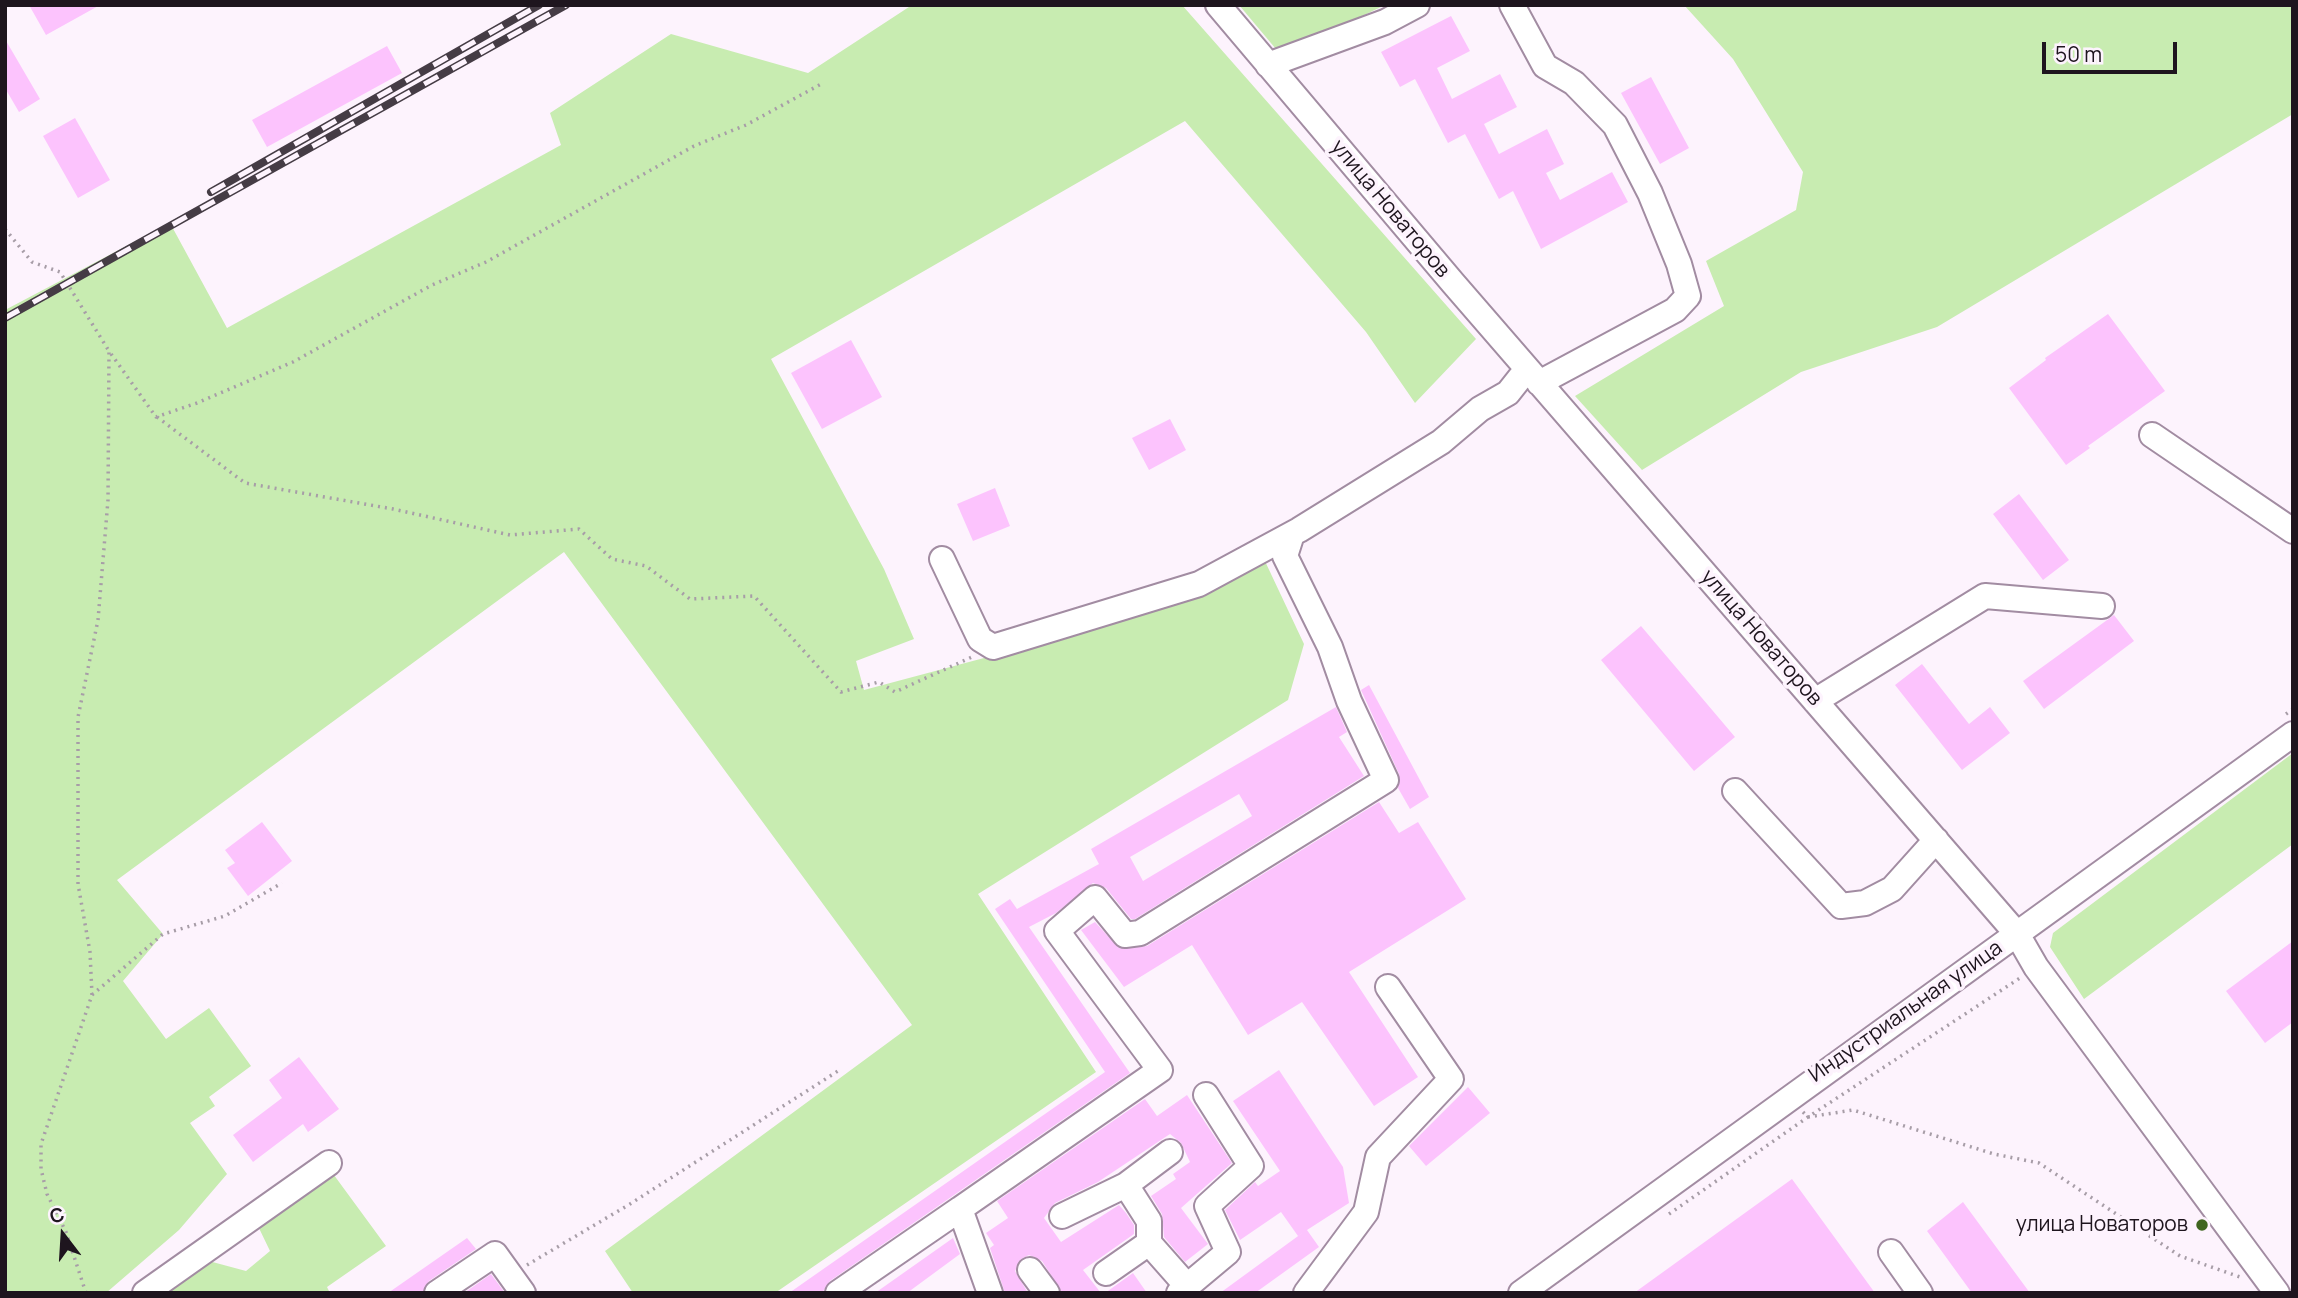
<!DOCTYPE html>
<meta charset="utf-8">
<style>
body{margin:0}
#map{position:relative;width:2298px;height:1298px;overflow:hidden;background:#fdf3fd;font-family:Manrope,sans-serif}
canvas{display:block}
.frame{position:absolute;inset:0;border:7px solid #1e151e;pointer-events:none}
.north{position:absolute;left:28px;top:1200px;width:70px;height:70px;-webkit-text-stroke:5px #fdf3fd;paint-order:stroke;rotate:343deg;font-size:19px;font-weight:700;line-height:28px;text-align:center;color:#1e151e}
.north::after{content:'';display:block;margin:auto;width:24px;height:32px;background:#1e151e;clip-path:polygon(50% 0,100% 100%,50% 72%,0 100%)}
.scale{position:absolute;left:2042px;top:42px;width:135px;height:32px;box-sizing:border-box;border:4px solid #1e151e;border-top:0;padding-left:9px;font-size:21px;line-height:24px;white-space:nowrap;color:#1e151e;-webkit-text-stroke:5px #fdf3fd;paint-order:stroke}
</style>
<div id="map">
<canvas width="2298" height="1298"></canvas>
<div class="frame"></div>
<div class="north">С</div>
<div class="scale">50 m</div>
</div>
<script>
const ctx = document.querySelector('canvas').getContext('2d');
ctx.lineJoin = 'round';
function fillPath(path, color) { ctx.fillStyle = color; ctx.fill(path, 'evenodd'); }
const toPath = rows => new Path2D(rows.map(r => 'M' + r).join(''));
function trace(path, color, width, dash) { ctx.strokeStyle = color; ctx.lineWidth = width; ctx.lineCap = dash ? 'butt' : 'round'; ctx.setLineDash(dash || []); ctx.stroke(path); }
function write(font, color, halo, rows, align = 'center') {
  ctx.font = font + ' Manrope,sans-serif'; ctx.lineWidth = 7; ctx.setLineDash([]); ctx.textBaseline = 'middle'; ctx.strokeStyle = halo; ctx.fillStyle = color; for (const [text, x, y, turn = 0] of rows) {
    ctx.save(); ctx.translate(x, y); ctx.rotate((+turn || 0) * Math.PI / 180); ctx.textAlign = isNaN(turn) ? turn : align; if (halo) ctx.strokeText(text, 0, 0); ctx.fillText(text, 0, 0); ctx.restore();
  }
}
const green = toPath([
 [912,5,1182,5,1476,339,1415,403,1366,332,1185,121,771,359,884,569,914,639,856,661,864,690,1089,630,1263,557,1304,644,1288,700,978,894,1096,1072,775,1293,633,1293,605,1251,912,1025,564,552,117,880,163,934,123,981,166,1039,209,1008,251,1066,209,1097,215,1106,190,1123,227,1174,179,1230,106,1293,5,1293,5,310,170,223,227,328,561,145,550,113,671,34,808,73],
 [1239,5,1385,5,1281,55],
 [1684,5,2293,5,2293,114,1937,327,1801,372,1642,470,1575,396,1724,306,1706,261,1796,210,1803,172,1733,59],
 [2293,753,2293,844,2084,999,2050,947,2053,933],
 [331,1171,386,1246,327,1287,330,1293,154,1293,205,1260,246,1271,270,1251,257,1224]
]);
const building = toPath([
 [29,5,100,5,46,35],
 [1451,16,1470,51,1437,68,1452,99,1500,74,1517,107,1484,124,1499,154,1547,129,1564,164,1546,173,1560,200,1612,172,1628,202,1541,249,1513,191,1499,199,1465,134,1448,143,1415,79,1400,87,1381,52],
 [5,39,40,99,19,112,5,88],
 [387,46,402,73,267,147,252,120],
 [1651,77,1689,148,1660,164,1621,93],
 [75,118,110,180,78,198,43,136],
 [2108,314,2165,391,2088,446,2090,448,2066,465,2009,388,2046,360,2045,358],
 [851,340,882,397,822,429,791,373],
 [1170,419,1186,450,1149,470,1132,438],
 [995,488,1010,526,973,541,957,504],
 [2019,494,2069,560,2043,580,1993,514],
 [2114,615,2134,641,2044,709,2023,681],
 [1641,626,1735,737,1694,771,1601,660],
 [1922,664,1969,724,1990,707,2010,733,1962,770,1895,685],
 [1369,685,1429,797,1410,809,1398,788,1399,774,1361,690],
 [1336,707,1347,732,1339,737,1364,776,1135,919,1131,919,1106,888,1093,883,1056,913,1029,927,1130,1073,830,1281,822,1293,789,1293,1105,1072,995,909,1010,899,1017,909,1099,864,1091,849],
 [1239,794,1252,816,1143,881,1130,857],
 [1379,802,1399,833,1418,822,1466,899,1349,972,1418,1077,1374,1106,1302,1002,1248,1035,1192,945,1124,987,1081,930,1095,922,1119,948,1147,946],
 [262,822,292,861,248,896,227,868,235,863,225,850],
 [2293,941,2293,1022,2265,1043,2226,991],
 [299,1057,339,1109,308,1132,303,1124,253,1162,233,1135,282,1098,269,1080],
 [1279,1070,1343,1167,1349,1203,1307,1230,1319,1247,1255,1293,1220,1293,1305,1231,1298,1236,1281,1212,1240,1240,1225,1210,1255,1182,1258,1186,1280,1171,1233,1101],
 [1468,1087,1490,1113,1426,1166,1409,1146],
 [1187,1095,1232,1163,1181,1208,1208,1244,1185,1262,1164,1237,1162,1214,1151,1196,1176,1179,1173,1174,1190,1162,1181,1143,1170,1134,1098,1182,1055,1203,1044,1218,1061,1242,1119,1205,1126,1213,1134,1225,1134,1234,1083,1270,1101,1293,1062,1293,1042,1261,1029,1255,1021,1259,1015,1271,1028,1293,1005,1293,990,1248,994,1245,986,1233,1008,1218,997,1201,1145,1099,1157,1116],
 [1792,1179,1875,1293,1634,1293],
 [1963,1202,2030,1293,1972,1293,1927,1231],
 [467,1238,476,1249,429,1281,422,1293,388,1293],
 [953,1238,960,1254,907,1293,875,1293],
 [1133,1273,1147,1293,1105,1293],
 [491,1274,505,1293,464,1293]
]);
const path = toPath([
 [5,229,32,262,60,272,109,351],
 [157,417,245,483,393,509,510,535,579,529,612,559,646,566,690,599,754,596,841,692,879,682,895,692,972,657],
 [2286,714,2293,709],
 [92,995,163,934,225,916,282,883],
 [1803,1112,1808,1117,1853,1110,1994,1154,2039,1163,2180,1256,2240,1277],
 [1669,1214,1808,1117,2020,978],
 [527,1265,630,1204,838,1071],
 [86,1293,66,1232,47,1194,41,1169,41,1144,92,995,90,952,78,884,78,717,98,620,108,500,109,351,156,417,197,403,293,362,432,285,486,262,694,146,746,125,823,83]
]);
const minor = toPath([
 [1218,5,1453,283,2017,934,2036,967,2277,1293],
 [1512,5,1545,66,1574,83,1615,125,1650,193,1679,264,1688,296,1675,310,1539,383],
 [1268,65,1385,22,1417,5],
 [2152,435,2293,531],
 [942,559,980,639,993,647,1199,584,1299,530,1441,442,1480,409,1508,393,1527,369],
 [1815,701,1985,596,2102,606],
 [1735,791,1841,906,1865,903,1892,889,1936,840],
 [1126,1185,1170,1152],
 [1062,1216,1126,1185,1149,1221,1149,1243,1187,1286],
 [1891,1252,1920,1293],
 [1030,1270,1047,1293],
 [1106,1273,1149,1243],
 [145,1293,329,1163],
 [437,1293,495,1254,523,1293],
 [838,1293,960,1209],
 [990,1293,960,1209,1160,1070,1057,931,1095,898,1125,935,1140,933,1386,780,1349,701,1330,647,1285,556,1292,534],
 [1179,1293,1228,1252,1207,1206,1251,1166,1206,1095],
 [1306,1293,1366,1212,1378,1157,1451,1079,1388,987],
 [1521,1293,2293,734]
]);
const rail = toPath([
 [211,192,539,5],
 [5,318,566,5]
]);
const markers = [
 [2202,1225,7,"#3f651f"]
];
const streetNames = [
 ["улица Новаторов",1390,209,50],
 ["улица Новаторов",1761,638,49],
 ["Индустриальная улица",1906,1012,-35]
];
const poiNames = [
 ["улица Новаторов",2188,1225]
];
fillPath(green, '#c8ecb1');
fillPath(building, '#fcc3fd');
trace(minor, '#a28ca2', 28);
trace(path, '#a79da7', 3.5, [2, 5]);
trace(minor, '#fff', 24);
trace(rail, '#453c45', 8);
trace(rail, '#fdf3fd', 5, [16]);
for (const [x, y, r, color] of markers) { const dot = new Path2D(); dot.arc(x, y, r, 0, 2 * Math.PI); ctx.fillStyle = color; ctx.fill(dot); trace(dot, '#fdf3fd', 2.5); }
write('21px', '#1e151e', '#fdf3fd', streetNames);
write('21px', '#1e151e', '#fdf3fd', poiNames, 'right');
</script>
